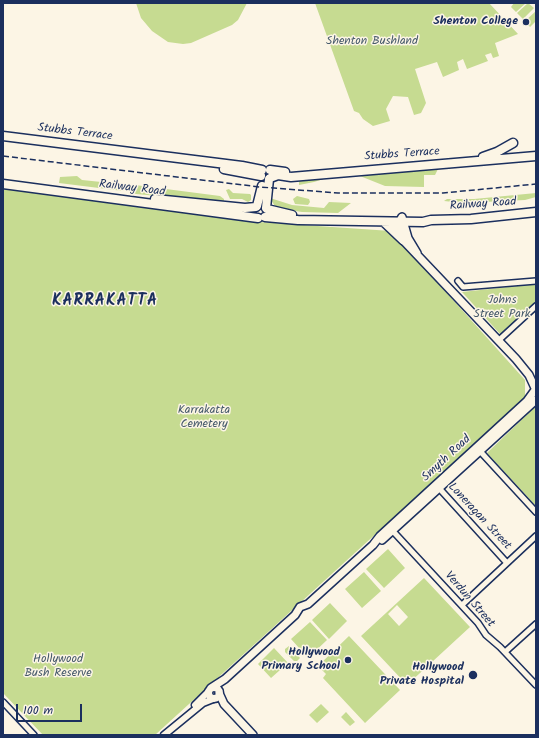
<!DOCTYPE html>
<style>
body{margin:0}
#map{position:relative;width:539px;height:738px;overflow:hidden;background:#fcf5e5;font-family:Kalam,sans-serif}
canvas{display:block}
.frame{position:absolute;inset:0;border:4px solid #1b2f5e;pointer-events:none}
.scale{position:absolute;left:16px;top:704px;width:66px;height:18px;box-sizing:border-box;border:2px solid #1b2f5e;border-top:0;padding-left:5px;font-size:12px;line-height:14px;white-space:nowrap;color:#1b2f5e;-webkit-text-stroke:3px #fcf5e5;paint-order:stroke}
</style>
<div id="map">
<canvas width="539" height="738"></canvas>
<div class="frame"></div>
<div class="scale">100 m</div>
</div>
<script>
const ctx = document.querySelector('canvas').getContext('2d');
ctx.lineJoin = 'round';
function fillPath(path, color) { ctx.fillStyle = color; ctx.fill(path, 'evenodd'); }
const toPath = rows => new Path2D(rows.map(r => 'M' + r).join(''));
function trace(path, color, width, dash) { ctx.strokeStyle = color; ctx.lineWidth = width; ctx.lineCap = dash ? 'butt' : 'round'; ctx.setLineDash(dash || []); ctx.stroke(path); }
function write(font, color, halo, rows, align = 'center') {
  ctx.font = font + ' Kalam,sans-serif'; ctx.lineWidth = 3; ctx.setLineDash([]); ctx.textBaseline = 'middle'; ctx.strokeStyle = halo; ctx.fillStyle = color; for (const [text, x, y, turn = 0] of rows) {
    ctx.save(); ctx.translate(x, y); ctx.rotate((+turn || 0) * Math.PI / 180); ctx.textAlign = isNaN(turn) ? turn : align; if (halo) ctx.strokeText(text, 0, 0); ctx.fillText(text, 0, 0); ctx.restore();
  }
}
const green = toPath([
 [136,3,247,3,238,20,232,25,191,43,183,44,168,42,152,31,141,18],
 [315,3,489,3,518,34,495,43,499,56,493,58,491,53,485,55,488,61,467,69,463,59,457,62,459,70,443,77,437,62,415,69,426,103,421,113,414,115,408,97,393,96,386,109,390,121,373,126,363,119,359,113,354,111],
 [514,3,526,3,516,12,511,7],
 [528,3,534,8,523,19,517,13],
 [536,11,536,21,530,27,525,21],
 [438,169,435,175,424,175,424,187,385,186,360,176],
 [77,176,82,180,121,184,124,188,123,191,59,183,60,177],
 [330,177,314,182,299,185,299,179],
 [135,185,220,196,224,199,224,202,136,194,131,192],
 [3,189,259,222,391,231,525,380,525,398,155,735,43,735,3,693],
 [229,189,233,193,250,194,251,195,251,200,248,202,242,199,230,199,226,190],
 [536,193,536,197,525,200,463,203,444,201,447,199,474,199],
 [297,196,309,199,310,202,308,205,295,204,293,199],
 [270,198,292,205,324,208,329,202,351,203,338,213,302,212,276,208],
 [536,284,536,303,501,335,462,292],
 [536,406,536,506,487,453],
 [388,549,405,568,384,588,366,569],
 [364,572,381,591,362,608,345,589],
 [424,578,470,627,407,685,361,636],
 [397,605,408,617,399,626,388,614],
 [330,603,347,621,329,639,312,620],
 [310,622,327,640,308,658,291,639],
 [349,636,400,690,365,723,323,678,326,674,318,666],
 [289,646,300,658,297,661,294,661,285,652,285,649],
 [274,648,288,663,271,678,258,664],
 [321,704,329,712,317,723,309,715],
 [346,712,355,722,350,726,341,717]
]);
const minor = toPath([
 [458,281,463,287,536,281],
 [499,340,536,306],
 [478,449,536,512],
 [438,487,507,563],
 [390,528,478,623,486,635,500,647,536,685],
 [462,605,536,536],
 [505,652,536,624],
 [3,702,34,735]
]);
const tertiary = toPath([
 [195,705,208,692],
 [164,735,203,703,213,699]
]);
const secondary = toPath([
 [417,253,408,238,402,217,397,226,403,240,516,359,529,375,535,388],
 [382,540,536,400],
 '208.5 693a5.5 5.5 0 1 1 11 0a5.5 5.5 0 1 1-11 0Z',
 [211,688,225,679,295,615,300,607,308,604,373,545,380,536,527,401,535,390],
 [219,693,224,704,253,735]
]);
const primary = toPath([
 [3,136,242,166,262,170],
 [483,157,497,152,513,143],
 [224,169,261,176],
 [270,170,285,172],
 [270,178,278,175,291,177,536,156],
 [3,184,258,218],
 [155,199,245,208,256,207],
 [257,206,262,186],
 [266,208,269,179],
 [267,209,292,215],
 [265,217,298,220,423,222,431,220,471,219,536,212],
 [384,222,403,240]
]);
const rail = toPath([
 [3,156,260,187,338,193,443,193,536,184]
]);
const markers = [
 [526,22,4,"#1b2f5e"],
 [348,660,4,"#1b2f5e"],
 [473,675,5,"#1b2f5e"]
];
const poiNames = [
 ["Shenton College",518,22],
 ["Hollywood",340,653],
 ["Primary School",340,667],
 ["Hollywood",464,668],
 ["Private Hospital",464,682]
];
const parkNames = [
 ["Shenton Bushland",372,42],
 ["Johns",502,301],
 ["Street Park",502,315],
 ["Karrakatta",204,411],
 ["Cemetery",204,425],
 ["Hollywood",58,660],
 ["Bush Reserve",58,674]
];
const streetNames = [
 ["Stubbs Terrace",75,133,7],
 ["Stubbs Terrace",402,155,-4],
 ["Railway Road",132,189,7],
 ["Railway Road",483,205,-4],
 ["Smyth Road",447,459,-43],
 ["Loneragan Street",479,517,47],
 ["Verdun Street",469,600,49]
];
const districtNames = [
 ["KARRAKATTA",105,302]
];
fillPath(green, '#c6db91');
trace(minor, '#1b2f5e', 8);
trace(tertiary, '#1b2f5e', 9);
trace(secondary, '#1b2f5e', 10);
trace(primary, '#1b2f5e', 11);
trace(minor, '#fcf5e5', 5);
trace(tertiary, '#fcf5e5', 6);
trace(secondary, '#fcf5e5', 7);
trace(primary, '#fcf5e5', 8);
trace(rail, '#1b2f5e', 1.5, [6, 3]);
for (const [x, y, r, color] of markers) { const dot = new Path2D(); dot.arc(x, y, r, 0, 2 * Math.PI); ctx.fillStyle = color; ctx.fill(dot); trace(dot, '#fcf5e5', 1.5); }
write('bold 12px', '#1b2f5e', '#fcf5e5', poiNames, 'right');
write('12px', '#465a6b', '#fcf5e5', parkNames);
write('12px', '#1b2f5e', '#fcf5e5', streetNames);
ctx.letterSpacing = '1px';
write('bold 16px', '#1b2f5e', '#fcf5e5', districtNames);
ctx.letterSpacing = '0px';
</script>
